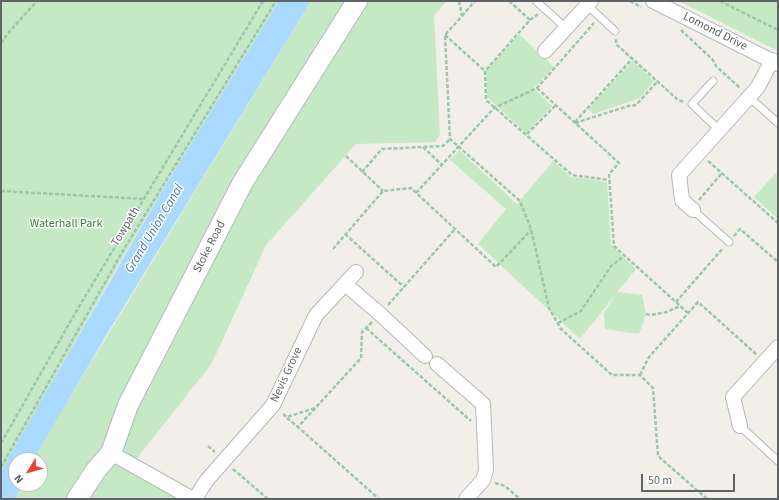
<!DOCTYPE html>
<style>
body{margin:0}
#map{position:relative;width:779px;height:500px;overflow:hidden;background:#f1efe8;font-family:"Source Sans 3",sans-serif}
canvas{display:block}
.frame{position:absolute;inset:0;border:2px solid #5f6368;pointer-events:none}
.north{position:absolute;left:8px;top:452px;width:40px;height:40px;box-sizing:border-box;background:#fff;border:1px solid #bfc1c3;border-radius:50%;rotate:233deg;font-size:11px;font-weight:700;line-height:16px;text-align:center;color:#5f6368}
.north::after{content:'';display:block;margin:auto;width:14px;height:18px;background:#ea4335;clip-path:polygon(50% 0,100% 100%,50% 72%,0 100%)}
.scale{position:absolute;left:641px;top:474px;width:94px;height:18px;box-sizing:border-box;border:2px solid #5f6368;border-top:0;padding-left:5px;font-size:12px;line-height:14px;white-space:nowrap;color:#5f6368;-webkit-text-stroke:3px #fff;paint-order:stroke}
</style>
<div id="map">
<canvas width="779" height="500"></canvas>
<div class="frame"></div>
<div class="north">N</div>
<div class="scale">50 m</div>
</div>
<script>
const ctx = document.querySelector('canvas').getContext('2d');
ctx.lineJoin = 'round';
function fillPath(path, color) { ctx.fillStyle = color; ctx.fill(path, 'evenodd'); }
const toPath = rows => new Path2D(rows.map(r => 'M' + r).join(''));
function trace(path, color, width, dash) { ctx.strokeStyle = color; ctx.lineWidth = width; ctx.lineCap = dash ? 'butt' : 'round'; ctx.setLineDash(dash || []); ctx.stroke(path); }
function write(font, color, halo, rows, align = 'center') {
  ctx.font = font + ' "Source Sans 3",sans-serif'; ctx.lineWidth = 3; ctx.setLineDash([]); ctx.textBaseline = 'middle'; ctx.strokeStyle = halo; ctx.fillStyle = color; for (const [text, x, y, turn = 0] of rows) {
    ctx.save(); ctx.translate(x, y); ctx.rotate((+turn || 0) * Math.PI / 180); ctx.textAlign = isNaN(turn) ? turn : align; if (halo) ctx.strokeText(text, 0, 0); ctx.fillText(text, 0, 0); ctx.restore();
  }
}
const green = toPath([
 [1,1,279,1,164,188,111,278,1,473],
 [311,1,447,1,434,15,440,135,435,142,356,144,266,245,212,363,127,471,178,499,16,499,21,484,40,484,40,460,33,460,39,448],
 [679,1,778,1,778,51],
 [519,34,554,67,534,88,552,106,526,133,487,97,486,71],
 [633,61,654,81,640,98,593,114,588,109],
 [459,150,517,204,553,161,571,177,607,182,611,245,636,269,617,292,642,295,646,314,639,334,605,329,604,313,615,295,580,339,478,244,506,209,450,160],
 [778,171,778,219,754,197]
]);
const water = toPath([
 [279,1,311,1,107,334,33,460,16,460,16,484,21,484,16,499,1,499,1,473,14,448,164,188]
]);
const path = toPath([
 [459,1,462,16,445,35,450,139,520,201,531,229,549,308,561,329,612,375,640,375,653,388,658,456,707,499],
 [509,1,530,20],
 [630,1,641,7],
 [720,1,778,30],
 [538,14,530,20,485,71,486,100,572,175,609,180],
 [462,16,475,1],
 [681,30,713,60,716,66,740,88],
 [445,35,485,71],
 [616,39,616,44,678,100,684,102],
 [1,43,9,32,37,1],
 [537,88,619,163,609,174,614,246,688,313],
 [575,122,632,59],
 [575,123,628,106,636,105,657,82],
 [527,134,555,106],
 [423,147,442,165],
 [346,156,383,191],
 [708,161,778,223],
 [362,172,382,149,443,146,450,139],
 [1,191,144,199],
 [416,193,494,108,537,88,594,23],
 [699,200,722,173],
 [345,234,404,287],
 [734,236,740,229,778,262],
 [333,249,383,191,411,188,496,267,531,230],
 [676,302,723,248],
 [388,305,455,229],
 [646,314,651,315,667,312,680,306],
 [372,322,362,332,361,358,298,427,379,499],
 [558,323,581,311,611,266,624,256],
 [366,328,471,421],
 [640,375,649,357,698,302,756,354],
 [283,414,287,417,315,408],
 [287,418,298,427],
 [1,443,77,310,263,1],
 [208,446,215,452],
 [1,467,121,254,276,1],
 [233,469,268,499],
 [495,483,505,486,520,499]
]);
const lane = toPath([
 [536,1,566,28],
 [587,5,615,31],
 [713,81,692,104,719,130],
 [749,97,778,123],
 [693,210,729,242],
 [740,426,778,461]
]);
const street = toPath([
 [653,1,778,64],
 [545,51,591,1],
 [693,210,682,200,679,175,758,87,772,60],
 [345,284,380,314,425,356],
 [437,364,483,404,486,470,483,480,466,499],
 [740,426,733,397,778,347],
 [111,453,193,499],
 [195,499,207,480,273,405,316,315,356,272]
]);
const secondary = toPath([
 [77,499,96,470,111,453,128,405,243,182,357,1]
]);
const streetNames = [
 ["Lomond Drive",715,32,27],
 ["Towpath",126,227,-59],
 ["Stoke Road",210,247,-63],
 ["Nevis Grove",287,375,-65]
];
const parkNames = [
 ["Waterhall Park",66,224]
];
const waterNames = [
 ["Grand Union Canal",155,229,-59]
];
fillPath(green, '#c5e8c5');
fillPath(water, '#aadaff');
trace(lane, '#b5b8bc', 9);
trace(street, '#b5b8bc', 16);
trace(secondary, '#b6babf', 22);
trace(path, '#9cc7a9', 2.5, [4, 2]);
trace(lane, '#fff', 7);
trace(street, '#fff', 14);
trace(secondary, '#fff', 20);
write('12px', '#5f6368', '#fff', streetNames);
write('12px', '#348238', '#fff', parkNames);
write('italic 13px', '#4174aa', '#fff', waterNames);
</script>
